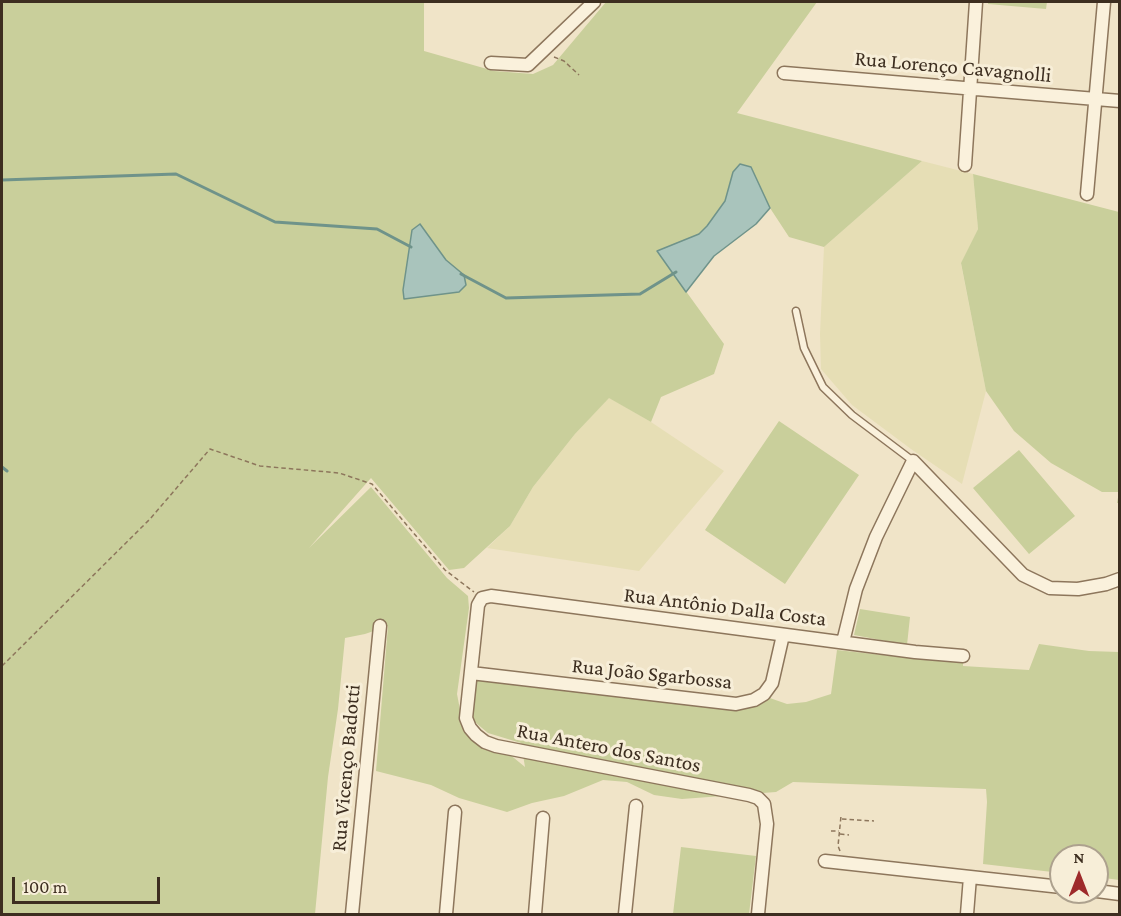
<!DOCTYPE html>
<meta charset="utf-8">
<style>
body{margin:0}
#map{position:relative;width:1121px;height:916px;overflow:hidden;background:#f0e4c8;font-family:"Crimson Pro",serif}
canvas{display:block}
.frame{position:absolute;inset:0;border:3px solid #3d2e20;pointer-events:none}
.north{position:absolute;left:1049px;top:844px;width:60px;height:60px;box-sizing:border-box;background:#f7eed8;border:2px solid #ada18e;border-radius:50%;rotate:0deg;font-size:16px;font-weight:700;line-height:24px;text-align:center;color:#3d2e20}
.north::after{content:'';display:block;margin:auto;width:21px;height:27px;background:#9e2a2b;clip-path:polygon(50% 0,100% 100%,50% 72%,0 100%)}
.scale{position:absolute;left:12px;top:877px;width:148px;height:27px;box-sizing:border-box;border:3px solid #3d2e20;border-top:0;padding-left:8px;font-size:18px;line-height:21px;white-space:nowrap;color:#3d2e20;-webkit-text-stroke:4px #f7eed8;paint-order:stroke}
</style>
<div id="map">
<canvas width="1121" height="916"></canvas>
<div class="frame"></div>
<div class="north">N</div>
<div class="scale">100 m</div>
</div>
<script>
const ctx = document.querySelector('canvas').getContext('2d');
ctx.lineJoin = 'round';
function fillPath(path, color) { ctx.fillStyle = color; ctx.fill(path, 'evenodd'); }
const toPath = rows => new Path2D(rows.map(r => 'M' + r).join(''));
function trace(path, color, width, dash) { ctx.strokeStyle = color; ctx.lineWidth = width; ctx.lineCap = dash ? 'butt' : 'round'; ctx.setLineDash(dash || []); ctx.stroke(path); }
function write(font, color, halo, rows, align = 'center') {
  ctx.font = font + ' "Crimson Pro",serif'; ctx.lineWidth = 6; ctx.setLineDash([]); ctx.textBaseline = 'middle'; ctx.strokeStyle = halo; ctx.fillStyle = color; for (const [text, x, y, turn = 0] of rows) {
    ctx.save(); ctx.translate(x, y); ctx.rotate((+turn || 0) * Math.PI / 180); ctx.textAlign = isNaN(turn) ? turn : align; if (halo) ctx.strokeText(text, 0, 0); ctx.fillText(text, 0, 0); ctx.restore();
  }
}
const farmland = toPath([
 [922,161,973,174,978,229,961,264,986,391,962,484,911,449,852,405,821,369,820,334,824,247],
 [609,397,651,422,724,471,639,571,487,548,510,526,533,487,575,434]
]);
const green = toPath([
 [2,2,424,2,424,51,494,71,533,74,553,65,606,2,817,2,737,113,922,161,824,247,789,237,770,208,751,167,733,172,725,201,707,226,699,234,657,251,724,344,714,374,661,397,651,422,609,398,575,434,533,487,510,526,464,568,449,570,371,478,309,548,371,487,447,578,468,596,469,608,457,694,462,720,470,739,508,753,525,767,521,743,488,733,470,718,468,677,716,708,751,702,764,696,787,704,806,702,831,694,837,650,909,658,963,660,963,666,1029,670,1039,644,1089,651,1119,652,1119,880,1097,877,1097,856,1061,856,1061,873,983,864,987,802,986,789,793,782,776,792,682,799,654,795,627,782,603,780,564,796,532,803,507,812,459,798,431,785,376,771,388,626,365,634,345,638,338,709,328,777,315,914,2,914],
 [988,2,1047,2,1046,9,988,4],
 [973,174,1119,212,1119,503,1117,503,1119,492,1102,492,1051,463,1014,431,986,391,961,263,978,229],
 [779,421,859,475,785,584,705,530],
 [1019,450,1075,516,1029,554,973,488],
 [860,609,910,617,907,645,854,635],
 [681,847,756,856,749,914,673,914]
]);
const water = toPath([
 [740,164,751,167,770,208,756,224,714,256,686,292,657,251,699,234,707,226,725,201,733,172,740,164],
 [420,224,446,260,464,275,466,285,459,292,404,299,403,290,412,230,420,224]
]);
const stream = toPath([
 [2,180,176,174,275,222,377,229,411,247],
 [461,274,506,298,640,294,676,272],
 [2,467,7,471]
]);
const path = toPath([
 [554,57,564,61,579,75],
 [2,666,150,519,210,449,260,466,339,473,372,484,445,570,474,592],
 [842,819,874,821],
 [831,831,839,831],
 [840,834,849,835],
 [840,851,838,846,841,816]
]);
const lane = toPath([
 [796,311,804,348,823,387,852,415,913,461]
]);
const street = toPath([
 [491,63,528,65,594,2],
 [784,73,1120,101],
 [965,165,976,2],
 [1087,194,1104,2],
 [843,642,856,589,876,537,913,461,1023,575,1050,588,1078,589,1106,584,1120,579],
 [471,673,736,704,754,700,764,694,772,683,783,635],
 [825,861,1061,887],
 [1097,891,1120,894],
 [352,914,380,626],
 [446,914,455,812],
 [535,914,543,818],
 [625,914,636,806],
 [758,914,767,824,764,804,758,798,749,795,496,746,485,742,476,735,470,728,466,718,478,605,482,598,491,596,915,652,963,656],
 [967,914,970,877]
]);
const streetNames = [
 ["Rua Lorenço Cavagnolli",953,67,5],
 ["Rua Antônio Dalla Costa",725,607,7],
 ["Rua João Sgarbossa",652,674,6],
 ["Rua Antero dos Santos",609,748,11],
 ["Rua Vicenço Badotti",346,768,-85]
];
fillPath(farmland, '#e6deb5');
fillPath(green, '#c9cf9b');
fillPath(water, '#a9c4bc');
trace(water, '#6f938a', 1.5);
trace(stream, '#6f938a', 3);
trace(lane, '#8d765c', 9);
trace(street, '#8d765c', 15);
trace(path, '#8d765c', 1.5, [4.5, 3]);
trace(lane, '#faf1dc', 6);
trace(street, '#faf1dc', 12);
write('21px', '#3d2e20', '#f7eed8', streetNames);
</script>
